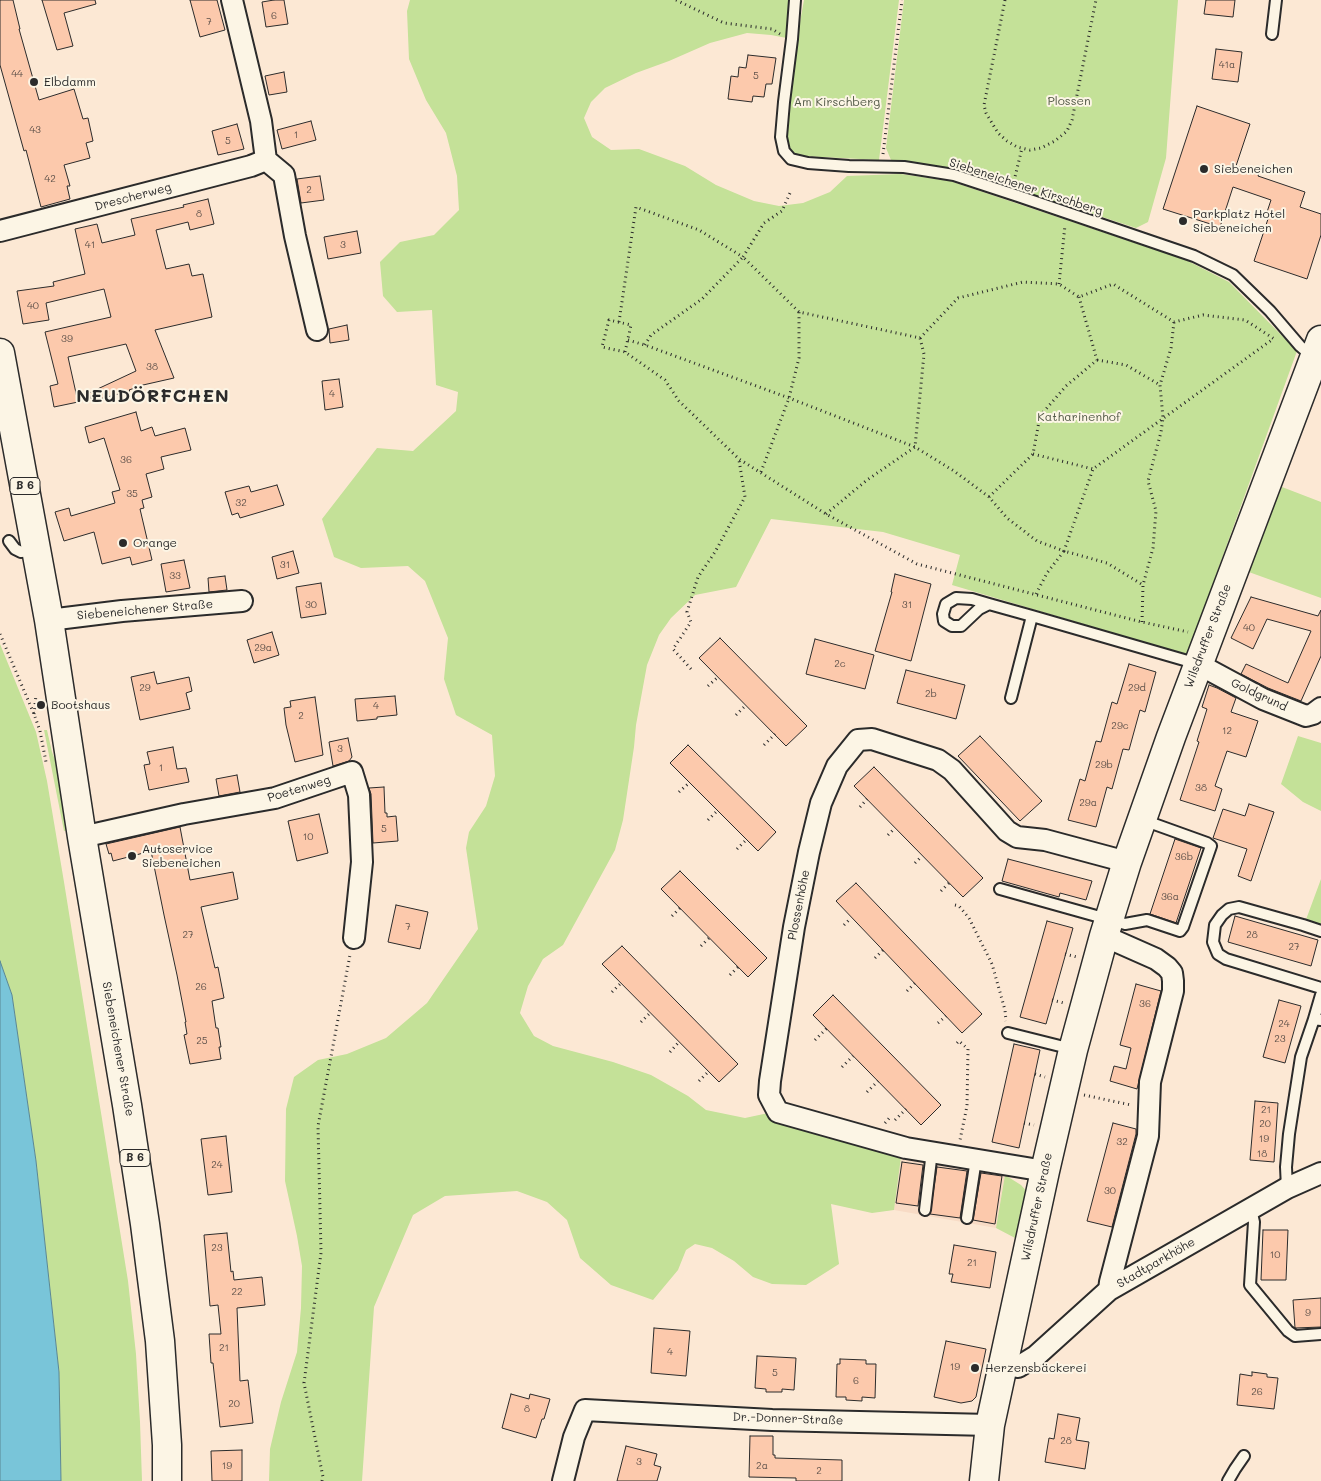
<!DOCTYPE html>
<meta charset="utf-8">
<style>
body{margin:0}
canvas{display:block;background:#fce8d4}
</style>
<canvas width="1321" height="1481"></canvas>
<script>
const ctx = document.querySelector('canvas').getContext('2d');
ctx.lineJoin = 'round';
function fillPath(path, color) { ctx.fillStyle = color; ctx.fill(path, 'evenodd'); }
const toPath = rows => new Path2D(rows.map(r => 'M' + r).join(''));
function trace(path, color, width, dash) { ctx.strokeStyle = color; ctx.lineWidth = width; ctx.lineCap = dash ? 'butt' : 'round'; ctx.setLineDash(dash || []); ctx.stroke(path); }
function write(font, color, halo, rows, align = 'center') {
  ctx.font = font + ' Mali,sans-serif'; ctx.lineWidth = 4; ctx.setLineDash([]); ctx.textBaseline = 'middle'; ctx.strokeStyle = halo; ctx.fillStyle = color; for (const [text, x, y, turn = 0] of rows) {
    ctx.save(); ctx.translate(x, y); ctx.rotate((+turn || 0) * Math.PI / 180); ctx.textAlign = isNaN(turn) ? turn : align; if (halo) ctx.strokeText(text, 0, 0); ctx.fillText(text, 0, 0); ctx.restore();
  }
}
const built = toPath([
 [901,1157,1005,1175,996,1228,894,1210]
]);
const green = toPath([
 [410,0,795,0,792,39,771,35,747,33,710,43,669,61,636,73,605,88,591,102,584,118,592,137,611,150,639,149,685,166,716,185,754,201,779,206,803,203,830,192,847,176,901,174,950,181,1186,260,1229,282,1297,351,1187,655,952,585,960,555,883,532,771,519,736,587,695,595,671,618,659,635,647,665,636,725,634,747,623,820,615,850,563,945,543,959,528,986,520,1013,534,1036,553,1046,613,1062,651,1075,688,1096,706,1110,745,1118,773,1112,901,1157,894,1210,872,1213,831,1204,839,1264,806,1285,772,1284,753,1277,734,1261,712,1248,695,1244,686,1250,678,1270,653,1300,611,1285,580,1258,567,1220,547,1202,517,1191,445,1196,413,1215,374,1307,362,1481,269,1481,270,1449,281,1402,297,1352,301,1308,302,1266,297,1236,285,1181,286,1109,294,1077,318,1060,347,1054,386,1038,427,1003,478,929,466,848,469,832,486,806,495,776,492,735,456,715,444,679,448,638,425,581,408,566,361,568,334,557,322,519,377,448,413,451,456,411,458,392,436,385,432,310,397,312,383,296,380,262,400,242,434,235,459,210,457,176,446,133,426,100,409,59,407,11],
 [804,0,899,0,879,160,802,156,789,151,784,137,797,38],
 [904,0,1178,0,1166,158,1148,222,1136,228,952,168,891,160,886,148],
 [1282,487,1321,502,1321,598,1246,571],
 [0,644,36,732,47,781,64,882,128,1281,136,1354,140,1422,142,1481,61,1481,59,1372,36,1161,12,995,0,961],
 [44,730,47,730,52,752,62,778,66,800,62,801,68,830,64,831],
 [1298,736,1321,743,1321,811,1303,802,1281,784],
 [1321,879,1321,931,1304,925],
 [1005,1175,1021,1185,1029,1194,1017,1239,996,1228]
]);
const water = toPath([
 [0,961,12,995,36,1161,59,1372,61,1481,0,1481,0,961]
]);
const building = toPath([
 [0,0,13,0,20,29,19,29,39,100,74,89,83,119,88,118,93,141,86,143,90,158,64,165,70,186,67,186,70,199,41,207,26,150,24,151,0,65,0,0],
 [42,0,95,0,96,4,64,13,73,46,57,50,42,0],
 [190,0,217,0,225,30,200,37,190,0],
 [274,0,284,0,288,24,266,27,262,2,274,0],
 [1206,0,1235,0,1233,17,1204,14,1206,0],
 [1216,49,1242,52,1238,82,1212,79,1216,49],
 [748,55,776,58,772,84,766,84,764,97,753,96,752,102,728,99,731,76,738,77,739,67,746,68,748,55],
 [284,72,287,92,269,95,265,76,284,72],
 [1197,106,1250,124,1236,166,1259,173,1258,176,1305,192,1300,207,1321,214,1321,235,1307,279,1254,261,1270,213,1267,212,1271,200,1233,187,1220,227,1163,209,1197,106],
 [311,121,316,140,282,149,277,130,311,121],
 [237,124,244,149,218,155,212,131,237,124],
 [320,176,324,200,301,203,297,179,320,176],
 [208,199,214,224,190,230,188,222,156,230,166,269,189,264,192,276,203,274,212,317,155,330,174,378,143,385,129,390,130,391,92,401,89,393,136,371,126,344,68,357,78,402,54,407,50,386,58,384,45,332,111,317,104,289,46,303,49,320,23,324,17,291,54,286,53,282,85,274,75,229,97,224,102,243,135,235,131,219,184,207,183,205,208,199],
 [357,231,361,253,328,259,324,237,357,231],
 [347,325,349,340,330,343,329,329,347,325],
 [339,379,343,407,325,410,322,381,339,379],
 [136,412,141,431,152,427,155,436,185,428,191,450,161,457,164,469,146,474,152,497,142,500,144,508,140,509,152,560,132,565,130,557,102,564,94,532,64,541,55,512,69,508,71,516,115,503,112,492,120,490,104,438,89,443,85,427,136,412],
 [277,485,284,505,240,518,238,513,232,515,225,492,249,486,251,492,277,485],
 [293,551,299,573,277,579,272,557,293,551],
 [184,560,190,588,166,592,161,564,184,560],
 [895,574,931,584,911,661,875,651,892,592,891,592,895,574],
 [225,576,227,590,209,592,208,578,225,576],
 [321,583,326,614,301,618,296,587,321,583],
 [1251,597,1318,616,1321,610,1321,656,1301,701,1268,688,1241,674,1246,664,1288,683,1311,631,1267,619,1253,649,1231,638,1251,597],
 [272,632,279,655,254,663,247,640,272,632],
 [720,638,807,726,786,746,699,658,720,638],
 [815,639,874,655,865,689,806,674,815,639],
 [1129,664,1156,672,1145,712,1140,710,1129,750,1123,749,1112,789,1107,787,1096,827,1068,820,1080,779,1085,781,1096,741,1101,742,1112,702,1117,704,1129,664],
 [906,670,965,685,956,719,897,703,906,670],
 [154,672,157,684,189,677,192,691,186,693,190,709,140,720,131,677,154,672],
 [1209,685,1217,688,1236,698,1231,712,1258,721,1246,757,1227,751,1215,786,1222,789,1215,811,1180,800,1199,742,1197,741,1207,709,1202,707,1209,685],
 [395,696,397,715,377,717,377,719,357,721,355,699,395,696],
 [315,697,323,755,295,762,286,725,284,708,291,707,290,701,315,697],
 [980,736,1042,801,1020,821,958,756,980,736],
 [348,738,352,757,349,761,333,766,329,742,348,738],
 [688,745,776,832,758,851,670,763,688,745],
 [173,747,177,769,186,768,189,782,149,790,144,765,150,764,147,752,173,747],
 [874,767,983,878,963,897,854,786,874,767],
 [237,775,240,792,219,796,216,779,237,775],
 [384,787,385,813,387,813,387,817,396,816,398,841,373,843,371,794,369,788,384,787],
 [1249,804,1274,812,1251,881,1238,876,1247,849,1213,838,1223,809,1245,816,1249,804],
 [319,814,328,853,297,861,288,821,319,814],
 [180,827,190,880,233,872,238,899,201,907,215,968,218,967,224,998,212,1001,216,1028,218,1028,221,1047,219,1047,221,1059,190,1064,184,1035,187,1034,185,1022,186,1022,177,975,164,915,151,851,113,861,111,853,109,854,106,844,180,827],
 [1175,839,1201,848,1176,923,1150,914,1175,839],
 [1008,859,1092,881,1086,900,1060,893,1059,897,1002,881,1008,859],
 [680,871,767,958,748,977,661,889,680,871],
 [856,883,982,1014,962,1033,836,901,856,883],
 [396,905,428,912,420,949,388,942,396,905],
 [1235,916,1318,940,1311,966,1228,942,1235,916],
 [1047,921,1073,928,1046,1024,1020,1017,1047,921],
 [622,946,738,1064,719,1082,602,964,622,946],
 [1136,984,1161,991,1137,1089,1110,1081,1114,1066,1126,1069,1131,1048,1120,1045,1136,984],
 [833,995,941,1105,921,1125,813,1015,833,995],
 [1279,1000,1301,1006,1285,1063,1263,1057,1279,1000],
 [1014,1044,1040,1050,1019,1148,992,1142,1014,1044],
 [1255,1101,1278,1103,1274,1162,1250,1160,1255,1101],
 [1113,1123,1136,1129,1136,1134,1112,1227,1087,1221,1113,1123],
 [226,1136,232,1192,208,1195,201,1139,226,1136],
 [902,1162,923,1165,918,1206,896,1203,902,1162],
 [937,1167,967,1171,960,1218,930,1214,937,1167],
 [981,1173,1002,1176,995,1224,973,1220,981,1173],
 [1263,1230,1288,1230,1286,1280,1261,1280,1263,1230],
 [227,1233,231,1272,233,1271,234,1280,262,1277,265,1305,237,1308,240,1381,248,1380,253,1423,220,1427,213,1363,211,1363,209,1334,221,1334,218,1305,210,1306,204,1235,227,1233],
 [954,1245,996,1252,990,1288,951,1282,953,1274,949,1274,954,1245],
 [1321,1298,1321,1327,1295,1328,1293,1300,1321,1298],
 [654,1328,690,1331,686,1376,651,1373,654,1328],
 [946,1341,986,1349,976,1397,972,1401,961,1403,934,1397,946,1341],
 [757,1356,796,1358,794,1390,782,1389,782,1392,766,1392,766,1389,755,1388,757,1356],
 [840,1359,866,1360,866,1364,876,1364,875,1398,862,1397,862,1401,846,1400,846,1397,836,1397,837,1364,840,1364,840,1359],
 [1252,1372,1267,1374,1267,1377,1278,1378,1274,1409,1237,1405,1240,1374,1252,1376,1252,1372],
 [511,1394,529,1399,530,1394,550,1399,544,1419,542,1419,536,1438,502,1428,511,1394],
 [1058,1414,1080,1418,1076,1440,1089,1442,1085,1469,1045,1462,1049,1438,1054,1439,1058,1414],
 [750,1436,773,1436,773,1455,775,1455,775,1458,842,1460,842,1481,796,1481,796,1478,749,1477,750,1436],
 [626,1446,657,1454,654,1465,661,1467,657,1481,617,1481,626,1446],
 [242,1450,242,1481,212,1481,211,1451,242,1450]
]);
const path = toPath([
 [676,0,724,23,772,29,780,34],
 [1005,0,984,105,986,113,998,133,1007,141,1017,147,1030,150,1041,148,1055,141,1067,131,1072,120,1096,0],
 [883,154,902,0],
 [1014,181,1022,148],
 [1059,284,1065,225],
 [619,322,636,207,699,230,743,257,764,223,782,211,790,193],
 [628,340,645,345,789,398,915,447,924,354,920,338],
 [645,345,651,335,702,299,743,257,799,312,920,338,958,298,1023,282,1059,284,1079,297,1113,284,1174,322,1203,315,1245,320,1276,340],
 [625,352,631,325,609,320,602,347,625,352,665,380,679,401,739,459,826,514,917,564,1142,622,1188,632],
 [1097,360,1126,365,1160,385],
 [1033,454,1093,469],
 [761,472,789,398,799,358,799,312],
 [989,497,1033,454,1040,416,1066,386,1097,360,1079,297],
 [826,514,867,480,915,447,954,471,989,497,1007,518,1037,541,1064,551,1093,469,1273,339],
 [1036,594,1047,573,1064,551,1107,563,1143,585],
 [1142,622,1143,585,1153,548,1156,511,1148,481,1161,432,1163,418,1160,385,1171,348,1174,322],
 [0,634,34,714,40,731,46,762],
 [691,669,673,649,691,622,687,612,698,577,715,552,745,497,739,460],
 [708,686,718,677],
 [34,714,36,695],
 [736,715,746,705],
 [764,745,775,734],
 [679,792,689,783],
 [860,807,867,799],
 [708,820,717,811],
 [888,835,895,828],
 [737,849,746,840],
 [915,863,922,856],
 [941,891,949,883],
 [955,905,959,906,969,918,992,964,1005,1010,1006,1021],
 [672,916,680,908],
 [844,925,851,918],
 [701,946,709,938],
 [1065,954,1077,957],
 [875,958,883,950],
 [730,975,738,967],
 [907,991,915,983],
 [612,992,621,983],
 [1052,1000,1064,1003],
 [641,1022,650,1013],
 [938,1023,946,1016],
 [815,1040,827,1028],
 [957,1043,959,1041,968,1049,967,1106,960,1140],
 [670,1052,679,1042],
 [842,1067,853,1056],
 [1035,1074,1045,1077],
 [699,1081,708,1072],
 [867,1092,878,1081],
 [1084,1095,1131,1105],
 [895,1120,906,1109],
 [885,1123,891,1116],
 [1024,1123,1034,1125],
 [322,1481,323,1477,304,1383,321,1253,318,1126,350,955]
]);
const service = toPath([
 [795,0,792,39,784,102,781,137,784,151,791,159,808,163,849,166,904,167,954,175,1018,196,1194,256,1233,275,1270,311,1300,346,1313,357],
 [1272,34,1276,0],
 [9,541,15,549,21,552,35,549],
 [989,604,979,609,961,626,952,626,944,621,943,614,946,604,956,598,972,599,989,604,1032,616,1198,664],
 [1011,698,1032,616],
 [1000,889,1125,924,1147,920,1180,931,1183,927,1211,846,1207,843,1143,820],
 [1321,931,1303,925,1239,907,1229,909,1222,915,1215,925,1213,942,1218,954,1226,959,1321,988],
 [1314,1019,1321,995],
 [1008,1033,1072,1049],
 [1287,1188,1286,1167,1289,1134,1301,1057,1314,1019,1321,1020],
 [1251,1209,1254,1222,1250,1285,1288,1331,1295,1336,1321,1334],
 [925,1210,932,1151],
 [967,1218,976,1159],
 [1228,1481,1235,1469,1244,1456]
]);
const minor = toPath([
 [232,0,261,121,266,160,284,175,295,236,317,330],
 [0,231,251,166,266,160],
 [49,620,122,611,242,601],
 [1198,664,1263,699,1306,716,1313,714,1321,708],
 [82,837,184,814,275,798,352,772,359,795,362,862,354,938],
 [1104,936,1156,959,1167,967,1172,973,1173,981,1173,991,1150,1082,1148,1136,1110,1282,1109,1290],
 [1045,1171,906,1148,778,1112,769,1095,770,1081,794,927,809,852,821,803,837,766,858,740,872,739,938,760,952,770,1007,831,1017,837,1045,840,1127,862],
 [1003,1364,1018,1367,1036,1356,1109,1290,1287,1188,1321,1173],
 [563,1481,574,1437,585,1410,772,1420,990,1425]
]);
const secondary = toPath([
 [984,1481,990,1425,1045,1171,1073,1050,1104,936,1127,862,1171,737,1321,340]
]);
const primary = toPath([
 [0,353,49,620,82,837,127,1105,145,1224,160,1341,167,1445,167,1481]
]);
const markers = [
 [34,82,5,"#2b2b2b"],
 [1204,169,5,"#2b2b2b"],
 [1183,221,5,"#2b2b2b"],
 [123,543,5,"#2b2b2b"],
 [41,705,5,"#2b2b2b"],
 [132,856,5,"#2b2b2b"],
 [975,1368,5,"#2b2b2b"]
];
const numberNames = [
 ["6",274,16],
 ["7",209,22],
 ["41a",1227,65],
 ["44",17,74],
 ["5",756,76],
 ["43",35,130],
 ["1",296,135],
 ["5",228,141],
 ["42",50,179],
 ["2",309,190],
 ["8",199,214],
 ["41",90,245],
 ["3",343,245],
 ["40",33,306],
 ["39",67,339],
 ["38",152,367],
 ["4",332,394],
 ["36",126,460],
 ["35",132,494],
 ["32",241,503],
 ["31",285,565],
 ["33",175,576],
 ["30",311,605],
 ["31",907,605],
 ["40",1249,628],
 ["29a",263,648],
 ["2c",840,664],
 ["29",145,688],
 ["29d",1137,688],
 ["2b",931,694],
 ["4",376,706],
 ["2",301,716],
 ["29c",1120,726],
 ["12",1227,731],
 ["3",340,749],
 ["29b",1104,765],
 ["1",161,768],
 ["38",1201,788],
 ["29a",1088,803],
 ["5",384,829],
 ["10",308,837],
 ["36b",1184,857],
 ["36a",1170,897],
 ["7",408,927],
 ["27",188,935],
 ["28",1252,935],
 ["27",1294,947],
 ["26",201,987],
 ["36",1145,1004],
 ["24",1284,1024],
 ["23",1280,1039],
 ["25",202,1041],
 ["21",1266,1110],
 ["20",1265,1124],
 ["19",1264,1139],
 ["32",1122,1142],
 ["18",1262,1154],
 ["24",217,1165],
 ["30",1110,1191],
 ["23",217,1248],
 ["10",1275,1255],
 ["21",972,1263],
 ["22",237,1292],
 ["9",1308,1313],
 ["21",224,1348],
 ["4",670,1352],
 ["19",955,1367],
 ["5",775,1373],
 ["6",856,1381],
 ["26",1257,1392],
 ["20",234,1404],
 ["8",527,1409],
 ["28",1066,1441],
 ["3",639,1462],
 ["19",227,1466],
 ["2a",762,1466],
 ["2",819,1471]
];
const shields = [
 [25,486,30],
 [135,1158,30]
];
const shieldNames = [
 ["B 6",25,486],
 ["B 6",135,1158]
];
const poiNames = [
 ["Elbdamm",44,82],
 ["Siebeneichen",1214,169],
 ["Parkplatz Hotel",1193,214],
 ["Siebeneichen",1193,228],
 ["Orange",133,543],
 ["Bootshaus",51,705],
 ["Autoservice",142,849],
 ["Siebeneichen",142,863],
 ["Herzensbäckerei",985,1368]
];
const parkNames = [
 ["Plossen",1069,101],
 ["Am Kirschberg",837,102],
 ["Katharinenhof",1079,417]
];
const streetNames = [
 ["Siebeneichener Kirschberg",1026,187,18],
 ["Drescherweg",133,197,-15],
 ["Siebeneichener Straße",145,610,-5],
 ["Wilsdruffer Straße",1208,636,-69],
 ["Goldgrund",1259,695,25],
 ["Poetenweg",299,789,-17],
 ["Plossenhöhe",799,905,-79],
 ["Siebeneichener Straße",118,1049,80],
 ["Wilsdruffer Straße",1037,1207,-78],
 ["Stadtparkhöhe",1156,1263,-30],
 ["Dr.-Donner-Straße",788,1419,2]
];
const districtNames = [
 ["NEUDÖRFCHEN",153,396]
];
fillPath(built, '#f8dbc5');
fillPath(green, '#c4e198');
fillPath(water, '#79c5d9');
trace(water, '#5a8793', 1);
fillPath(building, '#fcc9ac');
trace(building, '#2b2b2b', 1);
trace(service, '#2b2b2b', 14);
trace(minor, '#2b2b2b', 24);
trace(secondary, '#2b2b2b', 31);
trace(primary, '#2b2b2b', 31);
trace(path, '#2b2b2b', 3, [1, 4]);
trace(service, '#fcf5e5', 10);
trace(minor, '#fcf5e5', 20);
trace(secondary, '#fcf5e5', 28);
trace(primary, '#fcf5e5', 28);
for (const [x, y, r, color] of markers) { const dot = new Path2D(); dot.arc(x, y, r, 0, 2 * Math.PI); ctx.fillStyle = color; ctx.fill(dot); trace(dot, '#fcf5e5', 2); }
write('10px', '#5f524b', null, numberNames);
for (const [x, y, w] of shields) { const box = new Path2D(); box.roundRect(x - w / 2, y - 8.5, w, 17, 4); ctx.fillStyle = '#fcf5e5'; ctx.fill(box); trace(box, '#2b2b2b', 1); }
write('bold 11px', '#2b2b2b', null, shieldNames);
write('12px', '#2b2b2b', '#fcf5e5', poiNames, 'left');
write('12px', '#515846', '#fcf5e5', parkNames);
write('12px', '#2b2b2b', '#fcf5e5', streetNames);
ctx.letterSpacing = '1px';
write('bold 18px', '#2b2b2b', '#fcf5e5', districtNames);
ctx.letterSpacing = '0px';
</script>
